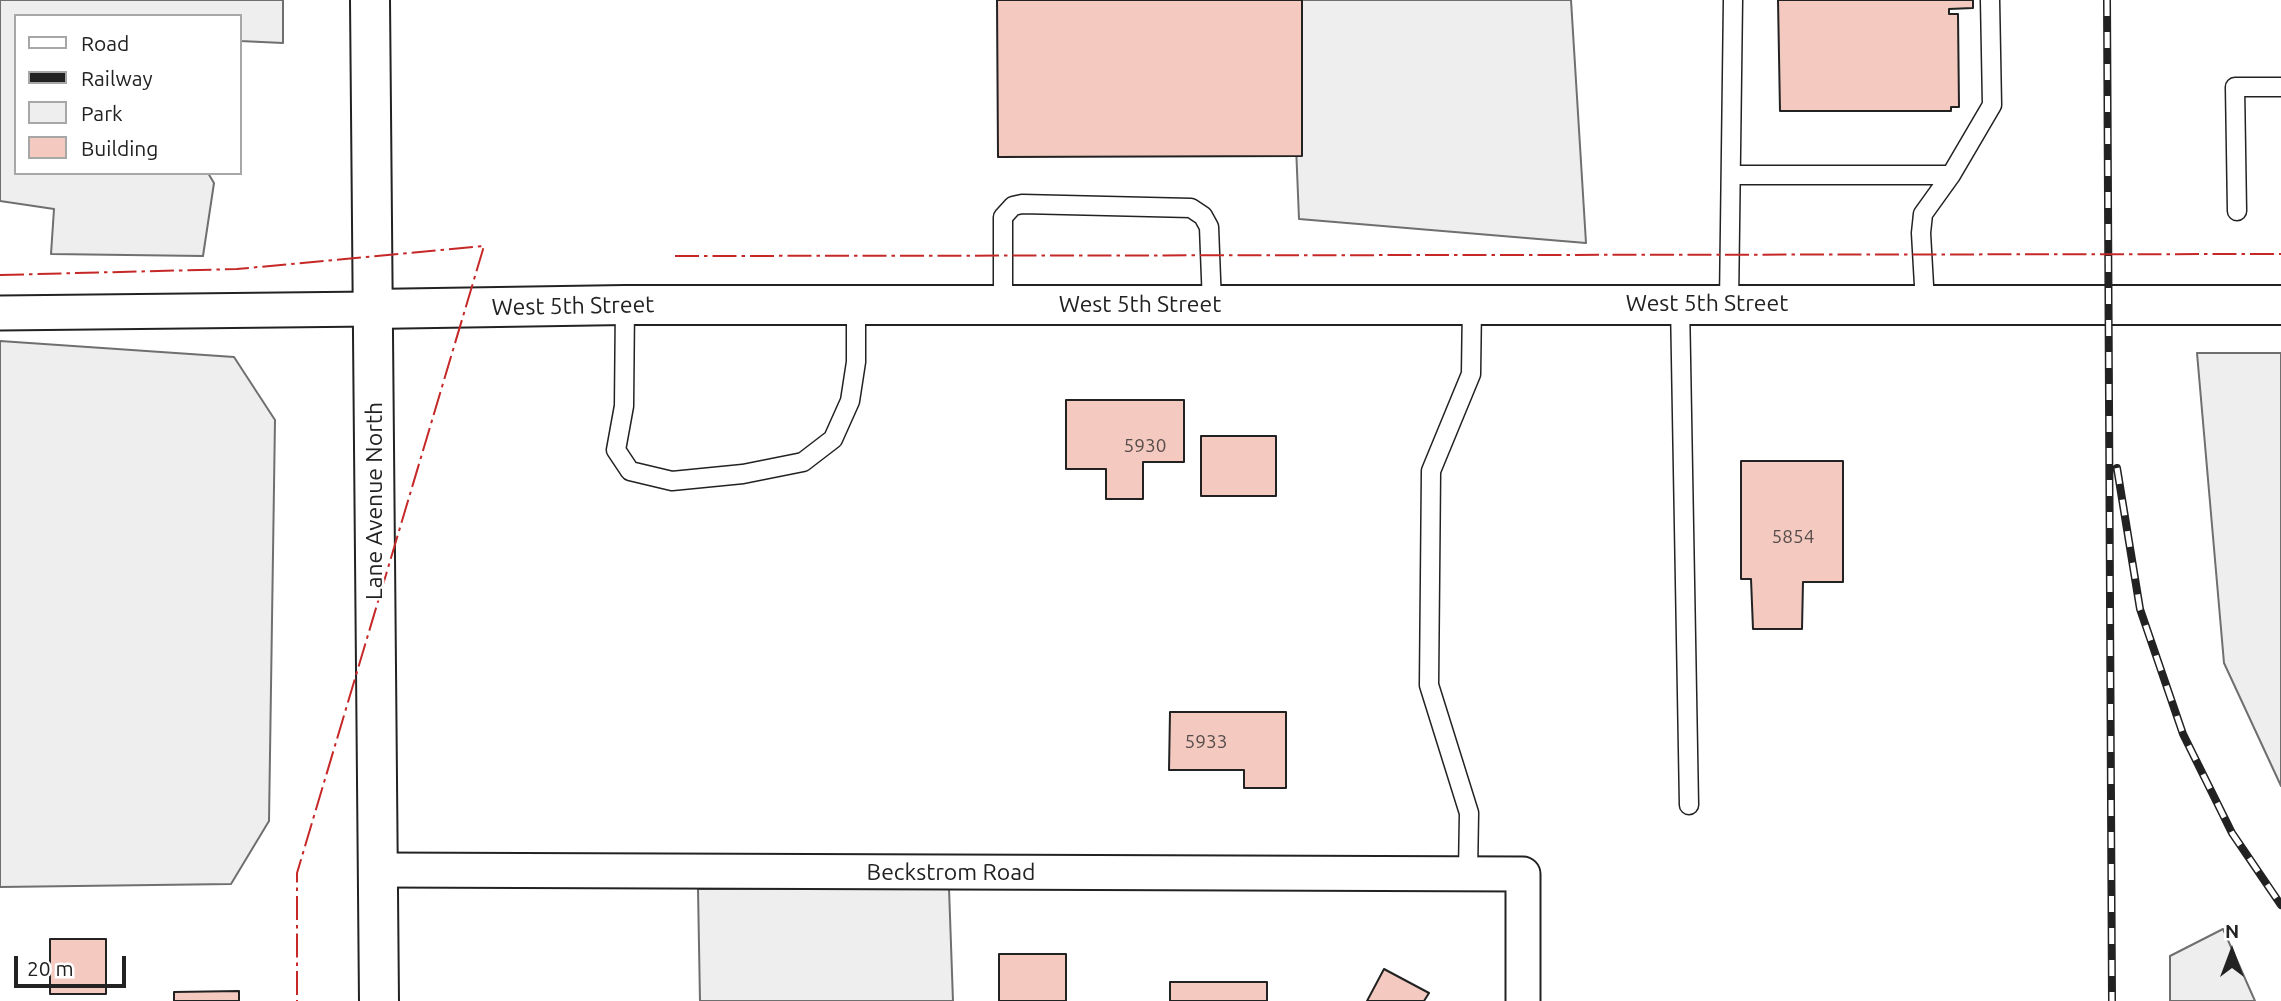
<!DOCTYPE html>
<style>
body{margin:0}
#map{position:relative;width:2281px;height:1001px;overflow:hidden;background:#fff;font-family:Ubuntu,sans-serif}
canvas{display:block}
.legend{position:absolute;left:14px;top:14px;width:228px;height:161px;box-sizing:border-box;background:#fff;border:2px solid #a7a7a7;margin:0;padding:9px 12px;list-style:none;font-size:21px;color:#222}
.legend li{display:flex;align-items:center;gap:14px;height:35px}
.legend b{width:35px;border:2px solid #a7a7a7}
.north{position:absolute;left:2197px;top:917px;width:70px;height:70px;-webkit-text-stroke:5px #fff;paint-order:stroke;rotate:0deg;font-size:19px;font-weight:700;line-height:28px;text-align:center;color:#222}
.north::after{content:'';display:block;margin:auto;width:24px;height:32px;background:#222;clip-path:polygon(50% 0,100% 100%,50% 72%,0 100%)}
.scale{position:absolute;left:14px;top:956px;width:112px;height:32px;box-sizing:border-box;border:4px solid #222;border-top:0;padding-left:9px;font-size:21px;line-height:24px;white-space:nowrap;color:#222;-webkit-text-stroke:5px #fff;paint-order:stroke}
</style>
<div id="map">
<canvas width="2281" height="1001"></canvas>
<ul class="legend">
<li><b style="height:9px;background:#fff"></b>Road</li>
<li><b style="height:9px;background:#222"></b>Railway</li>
<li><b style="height:19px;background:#eee"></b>Park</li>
<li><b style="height:19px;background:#f3c9c0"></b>Building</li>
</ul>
<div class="north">N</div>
<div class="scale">20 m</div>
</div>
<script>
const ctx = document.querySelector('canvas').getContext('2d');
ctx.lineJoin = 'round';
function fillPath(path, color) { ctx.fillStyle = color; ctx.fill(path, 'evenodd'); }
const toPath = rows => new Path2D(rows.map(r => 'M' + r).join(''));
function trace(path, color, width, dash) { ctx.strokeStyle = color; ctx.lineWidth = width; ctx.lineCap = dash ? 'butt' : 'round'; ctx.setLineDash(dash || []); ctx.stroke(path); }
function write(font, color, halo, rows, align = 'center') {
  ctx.font = font + ' Ubuntu,sans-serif'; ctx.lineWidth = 5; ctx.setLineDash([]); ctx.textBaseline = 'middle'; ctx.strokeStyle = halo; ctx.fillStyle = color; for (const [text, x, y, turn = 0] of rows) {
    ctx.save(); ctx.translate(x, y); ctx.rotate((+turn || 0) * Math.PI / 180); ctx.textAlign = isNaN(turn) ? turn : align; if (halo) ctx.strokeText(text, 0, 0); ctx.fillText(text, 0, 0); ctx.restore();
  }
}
const green = toPath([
 [0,0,283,0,283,43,240,41,240,16,16,16,16,173,208,173,214,183,203,256,51,254,54,209,0,201,0,0],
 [1290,0,1571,0,1586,243,1299,219,1290,0],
 [0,341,234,357,275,420,269,821,231,884,0,887,0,341],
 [2197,353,2281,353,2281,786,2224,663,2197,353],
 [949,888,953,1001,700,1001,698,889,949,888],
 [2223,929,2255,1001,2170,1001,2170,956,2223,929]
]);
const building = toPath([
 [997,0,1302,0,1302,156,998,157,997,0],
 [1778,0,1973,0,1973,8,1949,9,1949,14,1958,14,1959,107,1951,107,1951,111,1780,111,1778,0],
 [1066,400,1184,400,1184,462,1143,462,1143,499,1106,499,1106,469,1066,469,1066,400],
 [1201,436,1276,436,1276,496,1201,496,1201,436],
 [1741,461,1843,461,1843,582,1803,582,1802,629,1753,629,1751,579,1741,579,1741,461],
 [1170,712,1286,712,1286,788,1244,788,1244,770,1169,770,1170,712],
 [50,939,106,939,106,994,50,994,50,939],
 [999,954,1066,954,1066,1001,999,1001,999,954],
 [1384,969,1429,993,1424,1001,1367,1001,1384,969],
 [1170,982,1267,982,1267,1001,1170,1001,1170,982],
 [239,991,239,1001,174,1001,174,992,239,991]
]);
const service = toPath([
 [1733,175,1951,175],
 [2237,211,2235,87,2281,87],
 [1680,303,1689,805],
 [1729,303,1733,0],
 [1925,303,1921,233,1923,214,1951,175,1992,105,1990,0],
 [625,305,624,406,616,450,630,471,672,481,743,474,803,462,833,439,850,401,856,362,856,305],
 [1003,305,1003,217,1013,206,1022,204,1191,208,1203,216,1209,227,1212,304],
 [1468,873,1469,813,1429,685,1431,471,1471,374,1472,304]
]);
const minor = toPath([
 [0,313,372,309],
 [379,870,1523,874,1523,1001]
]);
const tertiary = toPath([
 [372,309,625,305,2281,305]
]);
const secondary = toPath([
 [370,0,379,1001]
]);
const rail = toPath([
 [2107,0,2112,1001],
 [2117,468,2140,609,2183,734,2232,833,2281,905]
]);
const power = toPath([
 [675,256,2281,254],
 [0,275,237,269,484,246,297,873,297,1001]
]);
const numberNames = [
 ["5930",1145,446],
 ["5854",1793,537],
 ["5933",1206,742]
];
const streetNames = [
 ["West 5th Street",1707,303],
 ["West 5th Street",1140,304],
 ["West 5th Street",573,306,-1],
 ["Lane Avenue North",374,501,-90],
 ["Beckstrom Road",951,872]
];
fillPath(green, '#eee');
trace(green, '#6f6f6f', 2);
fillPath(building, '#f3c9c0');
trace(building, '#222', 2);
trace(service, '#222', 21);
trace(minor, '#222', 37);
trace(tertiary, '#222', 42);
trace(secondary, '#222', 42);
trace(service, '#fff', 18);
trace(minor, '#fff', 33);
trace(tertiary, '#fff', 38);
trace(secondary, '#fff', 38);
trace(rail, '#222', 8);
trace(rail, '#fff', 5, [16]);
trace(power, '#c62828', 2, [24, 5, 3.5, 5]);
write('19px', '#564c4a', null, numberNames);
write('23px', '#222', '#fff', streetNames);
</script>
